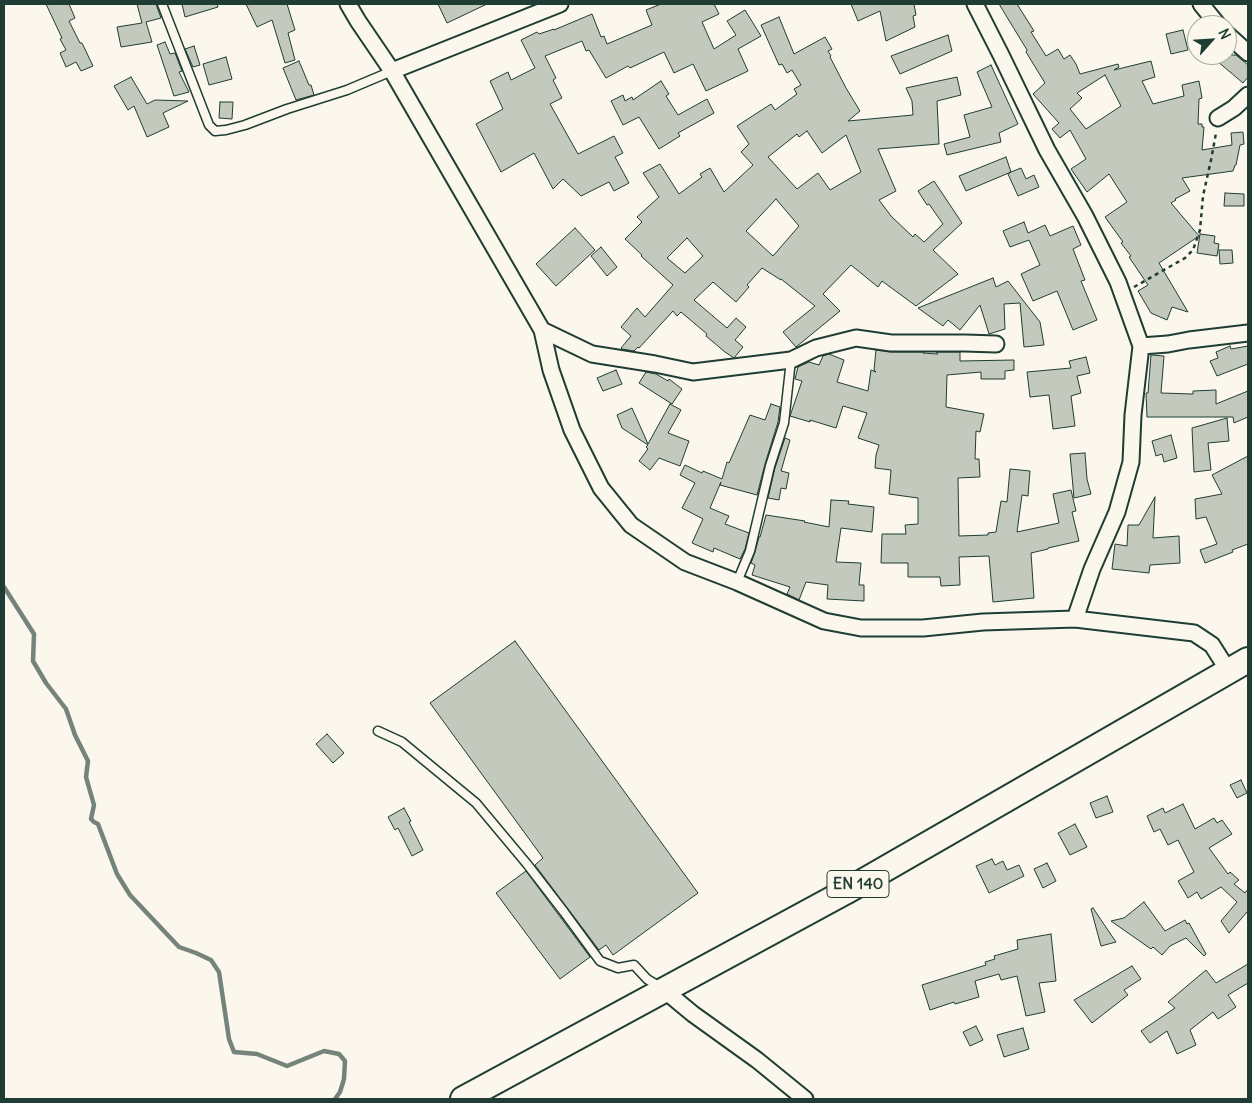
<!DOCTYPE html>
<style>
body{margin:0}
#map{position:relative;width:1252px;height:1103px;overflow:hidden;background:#fbf7ec;font-family:Delius,sans-serif}
canvas{display:block}
.frame{position:absolute;inset:0;border:5px solid #1f3d34;pointer-events:none}
.north{position:absolute;left:1187px;top:15px;width:50px;height:50px;box-sizing:border-box;background:#fbf7ec;border:1px solid #a3ada2;border-radius:50%;rotate:64deg;font-size:14px;font-weight:700;line-height:20px;text-align:center;color:#1f3d34}
.north::after{content:'';display:block;margin:auto;width:18px;height:22px;background:#1f3d34;clip-path:polygon(50% 0,100% 100%,50% 72%,0 100%)}
</style>
<div id="map">
<canvas width="1252" height="1103"></canvas>
<div class="frame"></div>
<div class="north">N</div>
</div>
<script>
const ctx = document.querySelector('canvas').getContext('2d');
ctx.lineJoin = 'round';
const toPath = rows => new Path2D(rows.map(r => 'M' + r).join(''));
function trace(path, color, width, dash) { ctx.strokeStyle = color; ctx.lineWidth = width; ctx.lineCap = dash ? 'butt' : 'round'; ctx.setLineDash(dash || []); ctx.stroke(path); }
function fillPath(path, color) { ctx.fillStyle = color; ctx.fill(path, 'evenodd'); }
function write(font, color, halo, rows, align = 'center') {
  ctx.font = font + ' Delius,sans-serif'; ctx.lineWidth = 5; ctx.setLineDash([]); ctx.textBaseline = 'middle'; ctx.strokeStyle = halo; ctx.fillStyle = color; for (const [text, x, y, turn = 0] of rows) {
    ctx.save(); ctx.translate(x, y); ctx.rotate((+turn || 0) * Math.PI / 180); ctx.textAlign = isNaN(turn) ? turn : align; if (halo) ctx.strokeText(text, 0, 0); ctx.fillText(text, 0, 0); ctx.restore();
  }
}
const stream = toPath([
 [4,587,34,634,33,661,46,683,66,709,75,735,88,761,86,777,94,805,91,819,94,822,98,824,117,874,130,895,179,947,196,953,211,960,219,972,229,1039,234,1052,257,1054,287,1066,324,1051,339,1054,345,1061,344,1079,340,1092,335,1099]
]);
const building = toPath([
 [46,4,69,4,75,18,69,21,80,43,82,43,93,66,81,71,76,62,66,67,60,53,66,50,60,39,62,38,46,4],
 [137,4,156,4,161,18,146,22,152,42,121,47,117,27,142,23,137,4],
 [182,4,217,4,218,7,185,17,182,4],
 [246,4,287,4,295,30,288,33,295,60,285,63,272,20,257,27,246,4],
 [438,4,487,4,447,23,438,4],
 [661,4,714,4,719,14,702,22,714,49,736,35,727,21,745,10,761,36,738,49,748,71,706,91,693,64,674,73,664,52,630,68,628,66,606,78,589,50,586,51,582,41,545,56,556,78,553,80,562,98,550,104,578,154,614,136,623,153,615,157,629,183,614,191,609,182,581,196,563,179,553,189,534,153,501,172,476,124,503,109,490,81,508,72,511,80,535,68,521,40,537,32,539,34,554,29,554,30,592,14,601,37,604,36,607,44,652,25,646,10,661,4],
 [851,4,914,4,916,15,913,16,915,27,886,41,880,11,858,21,851,4],
 [999,4,1017,4,1034,31,1031,32,1046,56,1058,49,1064,59,1070,55,1076,64,1080,74,1118,64,1119,67,1114,70,1151,61,1155,77,1142,81,1153,104,1184,96,1182,85,1199,81,1202,98,1199,99,1198,124,1202,124,1202,127,1204,127,1202,150,1232,145,1231,133,1243,132,1244,144,1240,145,1236,165,1235,165,1233,171,1182,178,1190,191,1175,199,1176,200,1171,203,1199,236,1159,263,1188,312,1172,307,1167,320,1151,313,1138,291,1148,285,1129,257,1131,256,1121,243,1123,242,1105,217,1127,202,1109,174,1087,192,1071,169,1086,159,1070,130,1060,138,1052,129,1059,123,1033,94,1045,83,1026,52,1027,50,999,4],
 [1105,75,1121,106,1086,129,1070,109,1082,98,1077,93,1105,75],
 [779,17,794,54,825,37,832,49,828,51,831,56,830,57,846,88,860,111,848,121,913,115,912,101,906,88,957,77,961,95,937,101,939,144,878,149,896,191,879,200,891,216,913,237,915,234,924,242,943,224,929,204,927,205,918,191,934,181,962,223,933,250,958,274,916,306,882,281,878,287,851,265,823,294,840,311,796,347,783,332,815,306,781,279,781,280,762,268,747,285,749,287,736,302,713,282,694,300,727,328,736,318,746,327,735,340,743,347,734,358,725,352,706,336,707,334,681,312,677,316,673,311,639,348,638,347,634,351,622,349,621,348,631,336,621,327,637,308,645,317,673,285,641,256,642,255,625,239,642,222,637,217,659,197,643,173,660,164,679,194,702,177,700,174,710,168,724,192,753,165,741,152,749,144,737,126,771,104,775,110,797,94,794,89,801,85,792,70,787,73,782,64,779,65,761,25,779,17],
 [807,131,822,153,846,135,861,172,830,190,818,173,797,189,768,157,797,134,799,137,807,131],
 [776,199,799,226,773,256,746,231,776,199],
 [687,238,703,256,685,273,667,258,687,238],
 [1183,30,1188,50,1171,54,1166,34,1183,30],
 [948,35,952,51,900,74,891,56,948,35],
 [165,42,170,54,175,53,182,71,179,72,189,92,174,96,157,45,165,42],
 [194,46,200,65,193,67,185,49,194,46],
 [1210,55,1236,55,1248,65,1248,77,1243,83,1210,55],
 [226,57,232,79,209,85,203,64,226,57],
 [299,61,309,85,311,85,314,95,296,100,283,68,299,61],
 [991,65,1018,124,999,133,1001,142,947,155,944,144,970,137,964,115,992,107,977,72,991,65],
 [131,77,147,104,155,100,188,101,163,113,169,127,147,137,134,106,128,110,114,86,131,77],
 [661,81,669,94,666,96,678,115,707,99,714,113,678,133,680,136,659,149,639,117,623,125,611,101,623,95,625,101,632,97,633,100,661,81],
 [220,102,233,102,232,119,219,118,220,102],
 [1006,157,1011,172,1021,168,1026,179,1034,175,1039,187,1018,196,1008,174,1011,172,966,191,959,176,1006,157],
 [1225,193,1244,194,1244,206,1224,206,1225,193],
 [1024,222,1028,233,1045,225,1050,236,1073,226,1081,245,1073,249,1085,280,1081,281,1097,320,1073,330,1057,291,1033,301,1021,274,1040,265,1029,240,1010,247,1003,231,1024,222],
 [575,228,595,250,556,286,536,264,575,228],
 [1200,234,1215,236,1214,243,1219,244,1217,256,1197,253,1200,234],
 [601,247,617,267,607,276,591,256,601,247],
 [1219,250,1232,250,1233,263,1220,264,1219,250],
 [993,278,996,287,1008,281,1040,322,1044,345,1024,347,1020,303,1004,304,1005,329,989,334,980,305,960,330,948,320,943,326,918,308,993,278],
 [1230,346,1231,349,1248,346,1248,364,1217,376,1210,361,1218,358,1216,352,1230,346],
 [876,350,891,352,923,352,924,353,923,353,938,354,936,352,960,352,960,361,1014,360,1014,370,1005,371,1005,379,981,379,981,372,947,375,946,407,984,414,980,432,976,431,975,459,979,459,980,477,958,478,959,536,988,535,988,533,996,532,1001,501,1007,502,1010,469,1030,471,1028,496,1022,495,1017,532,1059,523,1053,494,1071,490,1076,511,1072,512,1079,541,1048,548,1048,549,1031,553,1034,598,993,602,989,556,959,557,960,585,941,586,940,577,908,577,908,563,881,563,882,534,906,534,905,525,918,524,918,498,889,494,891,470,875,468,876,455,879,445,858,438,867,413,843,406,836,428,810,420,810,422,790,416,802,381,795,379,798,367,809,362,819,365,823,356,829,354,844,360,837,382,868,391,871,370,876,372,874,370,876,350],
 [1151,355,1164,356,1161,393,1193,394,1193,391,1216,390,1216,404,1248,391,1248,417,1234,423,1233,417,1147,417,1146,393,1148,393,1151,355],
 [1086,357,1090,373,1077,376,1081,393,1071,396,1075,426,1053,429,1049,395,1030,397,1027,372,1071,368,1069,361,1086,357],
 [616,370,622,384,603,391,597,378,616,370],
 [646,372,656,374,668,381,669,379,682,389,672,404,639,383,646,372],
 [670,404,681,410,668,433,689,441,680,466,659,458,650,470,639,461,648,449,646,447,648,445,622,428,617,415,632,408,648,444,670,404],
 [771,404,780,407,778,422,765,464,757,495,720,485,721,482,710,508,729,516,725,524,749,533,745,549,740,559,714,548,713,552,692,543,703,519,682,508,695,483,680,475,685,465,702,473,703,471,722,479,727,462,729,463,750,415,765,420,771,404],
 [1227,418,1229,441,1208,443,1211,470,1194,472,1192,428,1227,418],
 [1171,435,1177,458,1164,462,1162,454,1156,456,1152,441,1171,435],
 [785,438,790,440,781,471,789,473,786,489,781,488,779,500,768,498,775,468,785,438],
 [1085,453,1087,479,1091,494,1074,498,1070,454,1085,453],
 [1248,456,1248,544,1232,550,1233,552,1205,563,1200,550,1217,544,1206,517,1196,519,1195,499,1222,494,1212,475,1248,456],
 [1155,497,1153,538,1179,536,1180,563,1150,565,1149,573,1112,569,1115,544,1127,546,1128,525,1139,525,1155,497],
 [831,500,849,501,848,504,874,507,872,532,841,528,836,562,861,563,859,585,864,585,864,601,827,599,828,585,806,582,799,600,787,594,790,587,752,575,755,565,751,563,755,552,759,537,760,537,766,515,805,521,804,522,829,527,831,500],
 [515,641,698,893,613,955,606,945,599,950,535,865,543,858,430,703,515,641],
 [327,734,344,753,333,763,316,744,327,734],
 [1241,780,1247,793,1237,798,1230,785,1241,780],
 [1107,796,1113,812,1096,818,1090,803,1107,796],
 [1183,804,1195,829,1214,818,1217,823,1222,820,1232,834,1209,848,1228,874,1230,872,1239,880,1234,884,1245,893,1248,889,1248,913,1247,912,1229,933,1221,921,1237,902,1221,887,1201,899,1197,892,1188,898,1178,881,1194,872,1178,840,1168,845,1160,829,1154,832,1147,816,1163,808,1165,813,1183,804],
 [404,808,411,821,409,822,423,850,412,856,398,828,395,830,388,817,404,808],
 [1075,824,1087,847,1070,855,1058,833,1075,824],
 [992,859,995,865,1003,861,1007,870,1019,865,1024,876,989,893,976,866,992,859],
 [1047,863,1056,881,1043,888,1034,869,1047,863],
 [526,871,590,957,560,979,496,893,526,871],
 [1144,902,1165,931,1185,920,1187,924,1189,923,1206,954,1204,956,1186,938,1170,946,1162,955,1153,947,1151,949,1111,921,1124,918,1144,902],
 [1093,908,1116,942,1101,946,1091,909,1093,908],
 [1051,934,1056,981,1039,983,1045,1012,1026,1016,1017,976,1001,980,999,974,975,981,979,997,955,1004,954,1002,930,1010,922,985,986,965,985,962,995,959,994,956,1018,949,1017,940,1051,934],
 [1248,964,1248,983,1228,995,1236,1007,1218,1019,1213,1012,1190,1030,1196,1045,1177,1054,1167,1031,1150,1043,1141,1031,1175,1008,1168,1002,1206,970,1216,983,1248,964],
 [1132,966,1141,979,1124,990,1128,995,1092,1023,1074,1000,1132,966],
 [976,1026,983,1040,970,1046,963,1032,976,1026],
 [1023,1028,1029,1049,1004,1057,997,1035,1023,1028]
]);
const path = toPath([
 [1134,287,1185,258,1193,250,1200,230,1203,196,1211,160,1216,133]
]);
const service = toPath([
 [162,4,209,125,215,131,226,130,245,125,287,109,347,90,392,71],
 [737,582,750,551,770,466,784,423,791,360],
 [378,731,402,742,476,803,527,864,564,912,600,961,618,968,634,965,647,979,660,987]
]);
const minor = toPath([
 [348,4,358,21,392,71,542,330,551,370,572,430,601,488,631,525,685,562,737,582,824,621,861,628,923,628,983,622,1075,619,1194,633,1212,645,1229,672],
 [975,4,1001,55,1047,150,1085,216,1118,282,1141,346,1133,415,1131,462,1117,512,1092,569,1075,619],
 [1201,4,1218,25],
 [1227,34,1248,53],
 [392,71,560,4],
 [1218,118,1234,108,1248,95],
 [542,330,592,354,655,364,693,372,791,360,816,348,856,338,891,343,965,343,996,344],
 [1141,346,1168,344,1189,340,1248,333],
 [664,990,693,1014,757,1060,805,1099]
]);
const primary = toPath([
 [463,1099,845,892,1248,660]
]);
const shields = [
 [858,884,62]
];
const shieldNames = [
 ["EN 140",858,884]
];
trace(stream, '#74847b', 4.5);
fillPath(building, '#c4c9be');
trace(building, '#1f3d34', 1);
trace(service, '#1f3d34', 11);
trace(minor, '#1f3d34', 19);
trace(primary, '#1f3d34', 28);
trace(path, '#1f3d34', 2.5, [4, 4]);
trace(service, '#fbf7ec', 8);
trace(minor, '#fbf7ec', 15);
trace(primary, '#fbf7ec', 24);
for (const [x, y, w] of shields) { const box = new Path2D(); box.roundRect(x - w / 2, y - 13.5, w, 27, 4); ctx.fillStyle = '#fbf7ec'; ctx.fill(box); trace(box, '#1f3d34', 1); }
write('bold 16px', '#1f3d34', null, shieldNames);
</script>
